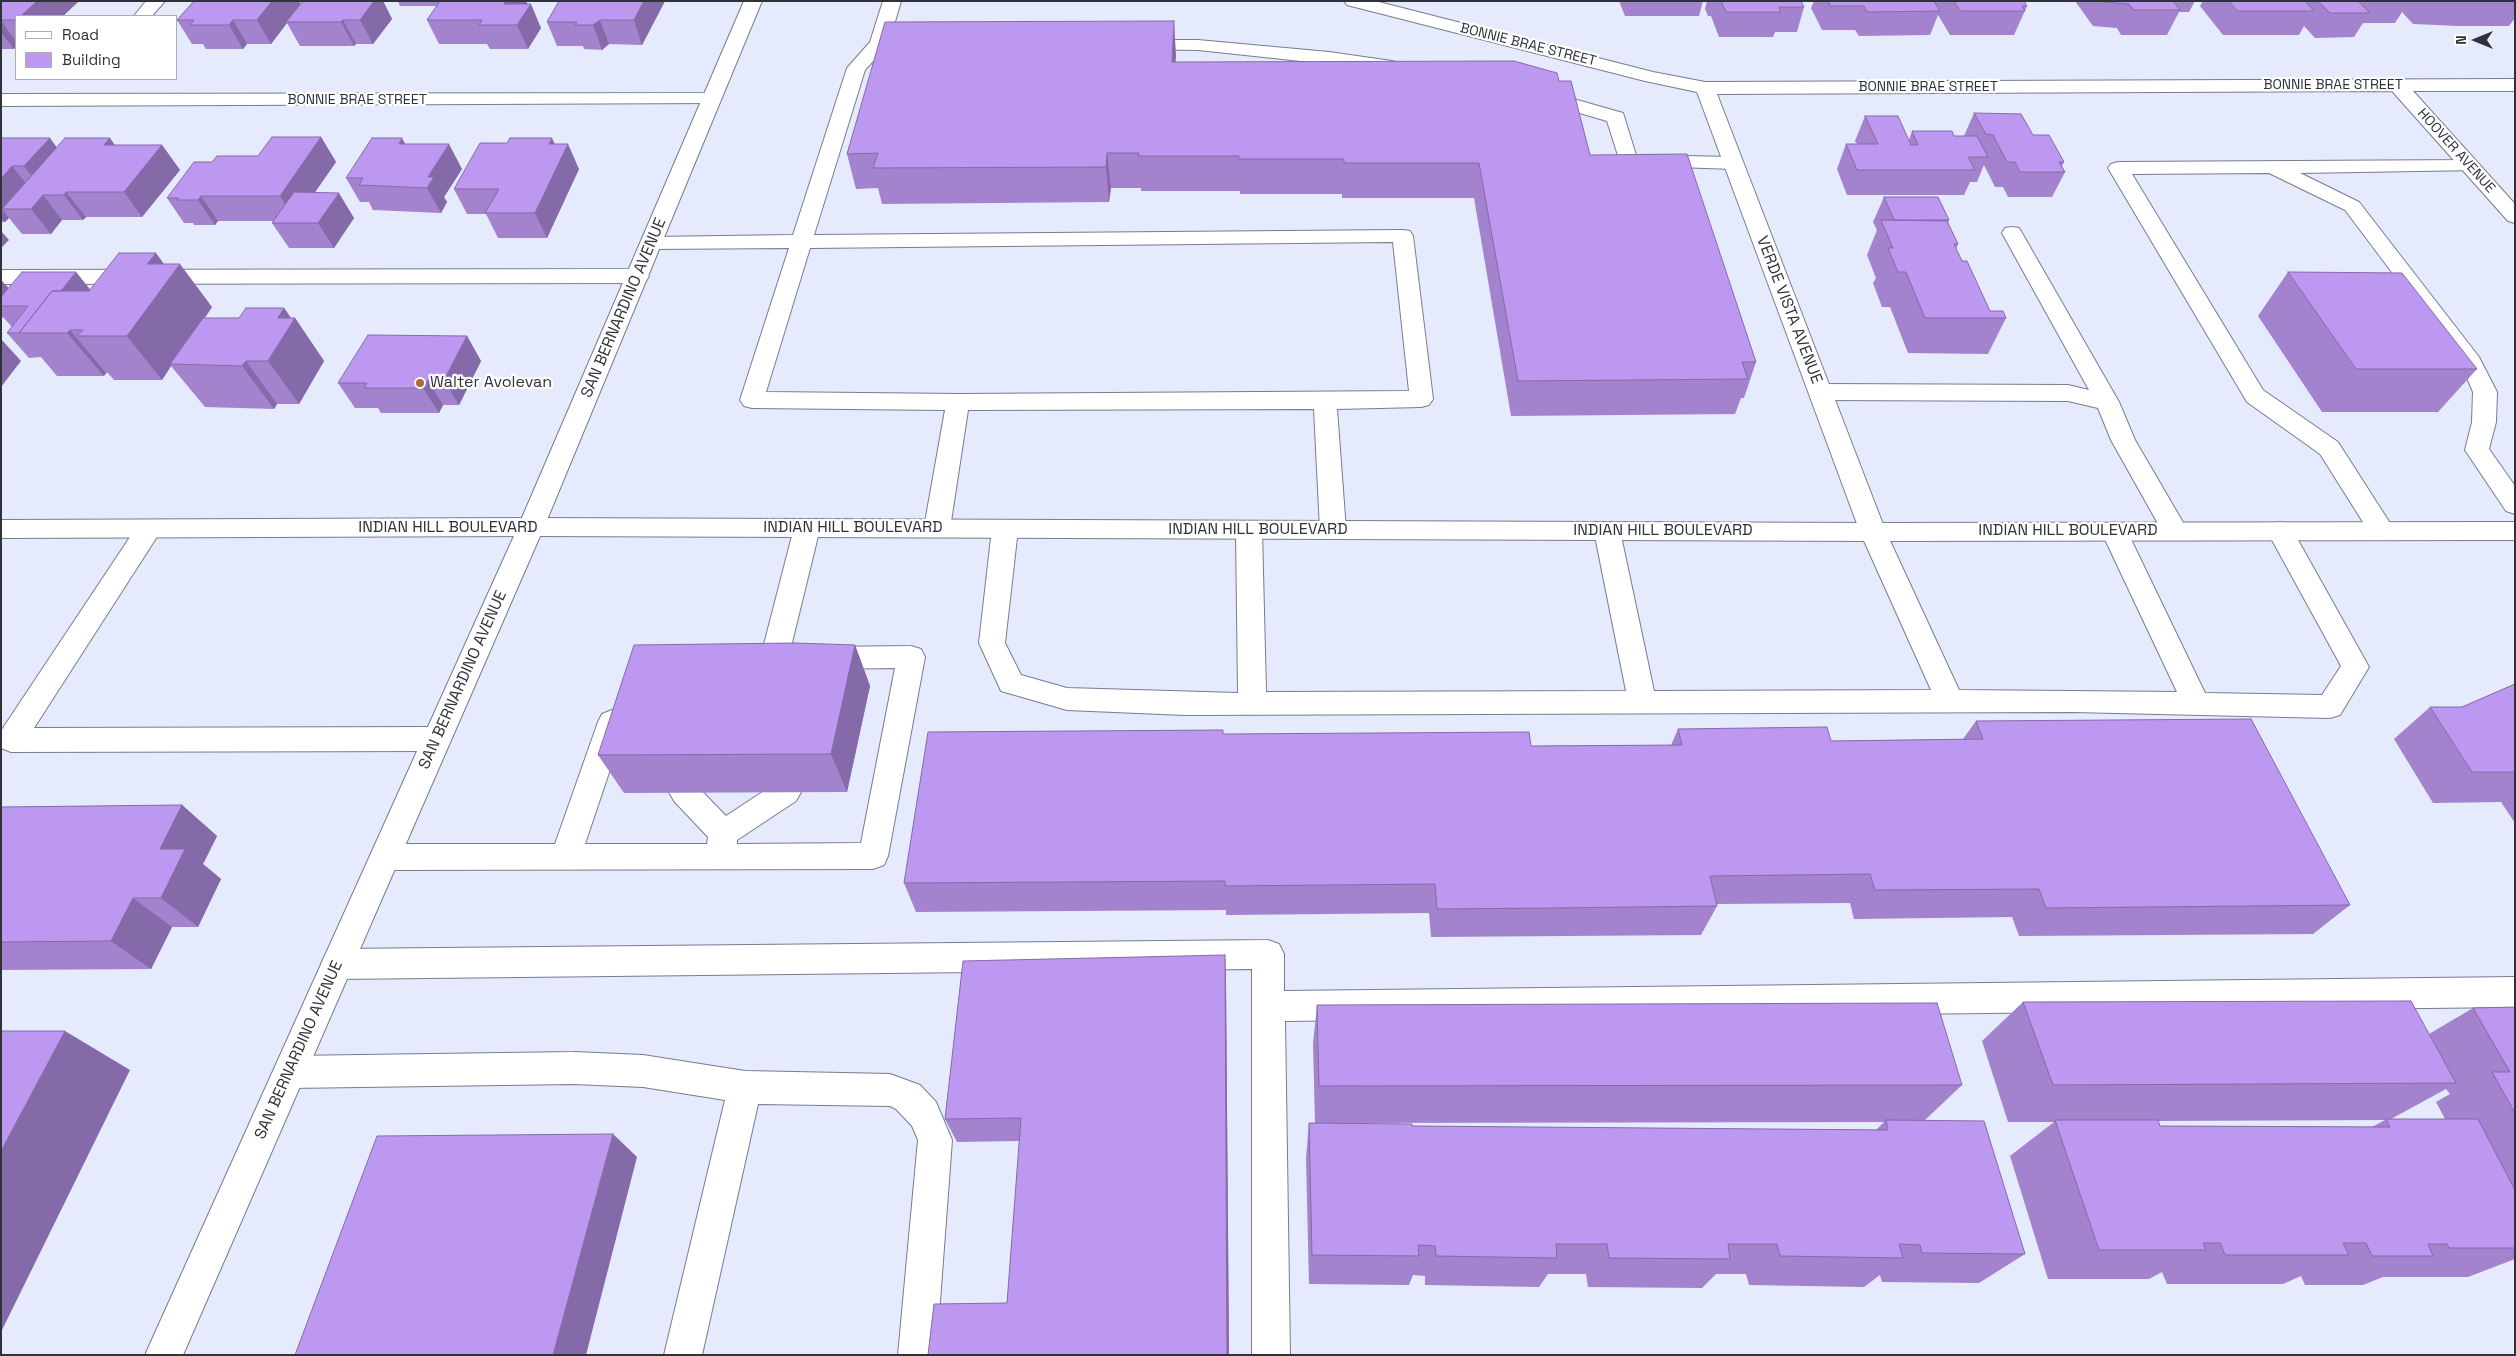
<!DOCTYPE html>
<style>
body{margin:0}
#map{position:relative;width:2516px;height:1356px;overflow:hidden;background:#e5eafc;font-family:"Space Grotesk",sans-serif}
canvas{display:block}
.frame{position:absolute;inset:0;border:2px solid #30323a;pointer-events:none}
.legend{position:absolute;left:15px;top:15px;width:162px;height:65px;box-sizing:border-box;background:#fff;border:1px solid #acadb0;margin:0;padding:6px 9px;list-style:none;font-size:15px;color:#30323a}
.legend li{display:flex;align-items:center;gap:10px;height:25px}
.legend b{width:25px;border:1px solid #acadb0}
.north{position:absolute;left:2451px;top:15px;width:50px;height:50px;-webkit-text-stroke:4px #fff;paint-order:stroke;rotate:270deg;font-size:14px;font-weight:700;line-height:20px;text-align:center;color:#30323a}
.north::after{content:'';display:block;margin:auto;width:18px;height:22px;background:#30323a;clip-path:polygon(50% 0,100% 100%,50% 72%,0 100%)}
</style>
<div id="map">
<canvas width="2516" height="1356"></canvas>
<div class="frame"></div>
<ul class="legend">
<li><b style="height:6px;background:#fff"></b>Road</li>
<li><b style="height:14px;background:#bd98f0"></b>Building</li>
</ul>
<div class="north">N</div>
</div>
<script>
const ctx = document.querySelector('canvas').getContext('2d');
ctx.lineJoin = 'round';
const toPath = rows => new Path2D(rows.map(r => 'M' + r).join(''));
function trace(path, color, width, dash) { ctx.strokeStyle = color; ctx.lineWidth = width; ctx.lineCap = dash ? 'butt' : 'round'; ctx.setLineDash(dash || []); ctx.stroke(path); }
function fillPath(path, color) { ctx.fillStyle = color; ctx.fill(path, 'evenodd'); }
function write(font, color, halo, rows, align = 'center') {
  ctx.font = font + ' "Space Grotesk",sans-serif'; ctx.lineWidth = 4.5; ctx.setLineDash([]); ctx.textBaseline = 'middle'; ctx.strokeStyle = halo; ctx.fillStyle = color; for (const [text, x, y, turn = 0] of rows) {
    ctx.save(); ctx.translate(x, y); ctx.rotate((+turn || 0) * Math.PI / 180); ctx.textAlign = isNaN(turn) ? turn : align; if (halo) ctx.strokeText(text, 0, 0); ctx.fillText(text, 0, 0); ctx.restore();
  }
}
const service = toPath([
 [883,1,901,1,890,39,899,40,902,44,899,48,884,49,865,70,814,235,1403,230,1410,231,1413,236,1433,399,1429,405,1421,407,1337,409,1346,530,1342,537,1333,539,1324,537,1320,530,1314,409,968,410,950,528,946,535,937,537,928,535,924,528,945,410,752,408,744,406,740,400,789,248,652,249,645,248,641,243,645,238,652,237,793,235,847,68,870,42,883,1],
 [1393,242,1409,391,958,394,766,392,810,248,1393,242],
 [1138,40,1198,40,1329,52,1392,61,1399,63,1401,67,1399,71,1392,73,1329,64,1198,50,1132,49,1129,45,1132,41,1138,40],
 [1542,90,1623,113,1636,155,1733,157,1740,159,1743,163,1740,167,1733,169,1621,165,1607,121,1535,100,1533,96,1535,92,1542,90],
 [2470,160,2477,162,2480,166,2477,170,2300,173,2359,202,2479,357,2497,392,2496,422,2489,449,2515,486,2515,514,2506,511,2465,450,2472,422,2473,392,2461,364,2345,210,2269,173,2132,174,2263,390,2338,442,2395,531,2391,538,2382,540,2373,538,2320,454,2247,402,2108,168,2111,164,2118,162,2470,160],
 [2012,227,2019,228,2022,233,2119,402,2135,440,2188,531,2184,538,2175,540,2166,538,2111,440,2098,408,2068,401,1821,400,1813,398,1809,392,1813,386,1821,384,2068,385,2089,390,2002,233,2005,228,2012,227],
 [638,269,646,271,649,276,646,281,638,283,1,284,1,270,638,269],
 [807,519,816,521,820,528,788,659,784,667,765,675,755,678,745,675,741,667,745,659,762,652,794,528,798,521,807,519],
 [149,520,158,522,162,529,34,728,437,727,447,731,451,739,447,747,437,751,11,752,1,748,1,731,140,522,149,520],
 [1005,520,1014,522,1018,529,1005,643,1021,675,1067,688,1238,693,1236,530,1240,523,1249,521,1258,523,1262,530,1266,692,1626,691,1594,531,1598,524,1607,522,1616,524,1620,531,1654,691,1931,690,1860,532,1864,525,1873,523,1882,525,1886,532,1959,690,2177,692,2101,531,2105,524,2114,522,2123,524,2127,531,2205,693,2322,695,2341,666,2267,531,2271,524,2280,522,2289,524,2369,667,2340,715,2330,718,2072,712,1185,715,1067,710,1001,691,979,643,992,529,996,522,1005,520],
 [911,646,921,649,925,657,888,856,884,865,873,869,385,870,374,866,370,857,374,848,385,844,555,844,598,722,602,714,612,710,622,714,626,722,585,844,707,844,708,837,674,801,669,792,674,783,684,780,694,783,726,816,776,783,786,780,796,783,801,792,796,801,737,840,737,844,861,843,895,668,823,669,813,666,809,658,813,650,823,647,911,646],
 [1268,940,1279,944,1284,954,1284,991,2515,977,2515,1007,1285,1021,1290,1355,1252,1355,1252,969,337,979,326,974,321,964,326,954,337,949,1268,940],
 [574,1052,643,1055,745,1071,890,1074,920,1085,936,1102,952,1140,936,1355,898,1355,918,1140,912,1126,896,1109,890,1106,758,1104,702,1355,664,1355,725,1100,643,1087,574,1084,290,1088,278,1083,273,1072,278,1061,290,1056,574,1052]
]);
const minor = toPath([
 [146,1,165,1,152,16,134,16,146,1],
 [1344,1,1375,1,1653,72,1705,82,2515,79,2515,91,2413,91,2515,204,2515,223,2508,221,2392,91,1717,94,1886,532,1882,539,1873,541,1864,539,1860,532,1697,92,1645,81,1347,5,1344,1],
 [712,93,719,95,721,99,719,103,1,106,1,94,712,93]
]);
const secondary = toPath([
 [744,1,762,1,544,527,183,1355,145,1355,518,527,744,1]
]);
const primary = toPath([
 [531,518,1873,523,2515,522,2515,540,1873,541,531,536,1,538,1,520,531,518]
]);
const wall = toPath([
 [1,1,79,1,63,16,16,16,16,47,14,49,1,49],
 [194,1,299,1,301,4,303,1,383,1,392,19,373,44,356,44,354,46,300,46,287,23,271,44,247,44,243,49,206,49,203,44,192,44,177,20],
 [398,1,526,1,541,28,528,49,490,49,487,44,439,44,427,20,437,6,400,6],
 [559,1,665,1,642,45,609,44,602,50,584,49,583,46,557,46,547,22],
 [1619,1,1703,1,1699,16,1625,16],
 [1707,1,1801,1,1804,7,1797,32,1775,32,1773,37,1719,37,1711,16,1708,16,1705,9],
 [1814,1,2024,1,2027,6,2014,35,1950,35,1938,15,1930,35,1859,36,1855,30,1822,30,1811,8],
 [2075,1,2195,1,2189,12,2179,12,2167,35,2121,35,2117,28,2093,26],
 [2203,1,2515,1,2515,18,2509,26,2459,26,2413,24,2402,12,2395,23,2363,23,2354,37,2315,38,2304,26,2299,35,2223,35,2200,6],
 [1176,55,1175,62,1559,81,1590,155,1756,362,1744,398,1741,398,1735,414,1511,416,1474,198,1342,198,1342,194,1240,194,1240,191,1141,191,1141,188,1111,188,1109,202,882,204,878,188,856,189,847,154],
 [1974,113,2033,135,2064,162,2062,166,2065,172,2052,197,2008,197,2003,187,1995,187,1984,165,1977,182,1970,182,1964,195,1847,195,1837,169,1846,144,1857,144,1855,141,1865,116,1909,140,1912,131,1954,136,1964,136],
 [321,137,336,162,315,192,354,218,334,248,289,248,272,223,274,221,218,221,215,225,194,225,193,223,184,223,167,198,212,162,258,156],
 [1,138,57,148,110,138,114,145,162,145,180,170,142,217,86,217,83,220,62,220,51,234,22,234,9,218,5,222,1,222],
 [507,143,555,144,579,169,547,238,498,238,486,214,467,214,454,189],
 [405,144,462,169,444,197,447,202,441,213,373,210,369,202,360,202,346,178],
 [1884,197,1949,220,1948,223,1958,244,1956,249,1962,261,1990,311,2006,318,1988,354,1908,353,1890,307,1882,307,1873,283,1876,278,1867,255,1877,230,1873,222],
 [164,264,212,307,205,318,239,318,284,308,291,318,295,318,324,361,299,404,277,404,274,409,205,407,171,366,162,380,114,380,108,373,106,373,104,376,57,376,41,357,29,358,7,333,12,327,3,317,1,319,1,280,9,288,76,272,90,290],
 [2288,272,2477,369,2438,412,2322,412,2258,316],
 [467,336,481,361,459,405,443,405,439,413,381,413,378,408,355,408,338,383],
 [855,645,870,686,847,792,624,793,598,755],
 [2515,684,2515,823,2501,802,2433,803,2394,739,2430,707,2462,707],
 [1976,721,2350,905,2313,934,2019,936,2012,917,1854,919,1850,903,1716,904,1717,906,1701,935,1431,937,1429,913,1226,915,1226,910,916,912,904,883,1223,734,1531,746,1671,745,1678,729,1831,741,1963,739],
 [182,805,217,836,203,864,221,879,198,927,172,927,151,969,1,970,1,807],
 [1225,955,1226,983,1229,1355,928,1355,1007,1303,1020,1141,957,1142,945,1119],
 [2023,1002,2429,1034,2473,1008,2515,1007,2515,1259,2468,1277,2383,1277,2363,1285,2305,1285,2301,1276,2283,1284,2167,1284,2162,1272,2149,1279,2048,1279,2010,1156,2054,1122,2008,1122,1982,1041],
 [2446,1089,2450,1094,2436,1102,2445,1119,2391,1119],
 [2385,1120,2372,1127,2160,1126,2158,1121],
 [1317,1005,1962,1085,1924,1121,2025,1254,1979,1283,1882,1282,1880,1275,1864,1287,1749,1285,1746,1274,1716,1274,1702,1288,1588,1287,1586,1274,1548,1274,1539,1287,1425,1285,1425,1276,1413,1275,1409,1285,1309,1284,1306,1158,1309,1123,1315,1123,1313,1044],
 [1884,1122,1876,1130,1412,1126,1352,1123]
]);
const shadedWall = toPath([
 [37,1,79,1,63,16,21,16],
 [272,1,299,1,301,5,286,22,287,23,271,44,257,20],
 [369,1,383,1,392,19,373,44,360,20],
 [506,1,526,1,528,7,504,4],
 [644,1,665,1,642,45,634,20],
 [531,4,541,28,528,49,517,25],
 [233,20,247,44,243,49,229,25],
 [343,20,356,44,354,46,341,22],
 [600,20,609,44,602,50,593,25],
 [1,21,16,41,16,47,14,49,1,33],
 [1174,21,1176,55,1173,97,1172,62],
 [321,137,336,162,295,221,280,196],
 [50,138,68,163,43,191,24,166],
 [110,138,127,163,104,145],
 [402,138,416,163,399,144],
 [552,138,561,158,568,144,579,169,547,238,535,213,549,144],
 [449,144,462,169,444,197,447,202,441,213,427,188,428,177],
 [162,145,180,170,142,217,124,192],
 [1107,153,1111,188,1109,202,1106,167],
 [12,166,32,191,2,209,9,218,5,222,1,218,1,179],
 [66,192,86,217,83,220,64,195],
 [339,193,354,218,334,248,318,223],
 [43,195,62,220,51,234,31,209],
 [201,196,218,221,215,225,198,200],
 [1,231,9,240,1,248],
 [156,253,172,275,180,264,212,307,172,364,170,364,171,366,162,380,127,336,147,264],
 [76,272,96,297,70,330,106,373,104,376,67,333,49,306],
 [1,280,18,299,1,306],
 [284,308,293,321,295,318,324,361,299,404,268,361,278,318],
 [467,336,481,361,459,405,444,380],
 [1,339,21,361,1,387],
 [246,361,277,404,274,409,242,366],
 [428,380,443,405,439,413,423,388],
 [855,645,870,686,847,792,831,754],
 [182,805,217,836,203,864,221,879,198,927,161,898,160,849],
 [133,898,172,927,151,969,111,941],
 [1225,955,1226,983,1229,1355,1227,1355],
 [65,1031,130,1070,1,1332,1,1151],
 [613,1134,637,1157,586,1355,553,1355]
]);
const building = toPath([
 [1,1,37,1,21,16,16,16,16,20,1,20,1,1],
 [194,1,272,1,257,20,233,20,229,25,190,25,194,20,177,20,194,1],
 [303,1,374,1,360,20,343,20,341,22,286,22,303,1],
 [440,1,506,1,504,4,531,4,517,25,479,25,482,20,427,20,440,1],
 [559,1,644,1,634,20,600,20,593,25,575,25,577,22,547,22,559,1],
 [1721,1,1801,1,1804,7,1779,7,1781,12,1726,12,1721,1],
 [1828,1,1934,1,1940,11,1867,12,1864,6,1830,6,1828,1],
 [1954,1,2024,1,2027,6,2022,6,2025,11,1960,11,1954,1],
 [2104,1,2173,1,2180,10,2134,10,2129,4,2104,2,2104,1],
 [2229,1,2305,1,2314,11,2237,11,2229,1],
 [2318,1,2358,1,2370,13,2330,13,2318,1],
 [1174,21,1172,62,1514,61,1557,73,1559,81,1571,81,1590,155,1687,154,1756,362,1742,362,1748,379,1518,381,1479,163,1344,163,1344,159,1239,159,1239,156,1138,156,1139,153,1107,153,1106,167,873,168,878,153,847,154,885,22,1174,21],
 [1974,113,2021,114,2033,135,2049,135,2064,162,2059,162,2065,172,2020,172,2015,162,2007,162,1993,135,1986,134,1974,113],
 [1865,116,1898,116,1911,145,1918,145,1912,131,1952,131,1954,136,1977,136,1988,157,1968,157,1975,170,1857,170,1846,144,1878,144,1865,116],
 [272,137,321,137,280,196,201,196,198,200,177,200,179,198,167,198,194,162,212,162,217,156,258,156,272,137],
 [1,138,50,138,24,166,12,166,1,179,1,138],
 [65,138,110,138,104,145,162,145,124,192,66,192,64,195,43,195,31,209,2,209,65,138],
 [372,138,402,138,399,144,449,144,428,177,434,177,427,188,359,185,363,178,346,178,372,138],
 [510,138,552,138,549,144,568,144,535,213,485,213,499,189,454,189,480,143,507,143,510,138],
 [294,192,339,193,318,223,272,223,294,192],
 [1884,197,1938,197,1949,220,1894,220,1884,197],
 [1881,220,1947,221,1958,244,1954,244,1962,261,1967,261,1990,311,2003,311,2006,318,1925,318,1906,272,1898,272,1888,248,1893,248,1881,220],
 [119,253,156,253,147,264,180,264,127,336,77,336,83,330,70,330,67,333,19,333,52,291,89,291,119,253],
 [22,272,76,272,61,291,52,291,19,333,7,333,28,306,1,306,1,297,22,272],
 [2288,272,2402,273,2477,369,2356,369,2288,272],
 [246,308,284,308,278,318,295,318,268,361,246,361,242,366,170,364,203,318,239,318,246,308],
 [368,335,467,336,444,380,428,380,423,388,364,388,367,383,338,383,368,335],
 [795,643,855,645,831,754,598,755,634,645,795,643],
 [2515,684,2515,772,2472,772,2430,707,2462,707,2515,684],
 [2251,719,2350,905,2046,908,2039,889,1875,890,1870,874,1710,876,1717,906,1555,908,1437,909,1435,884,1225,886,1225,881,904,883,928,732,1223,730,1223,734,1529,732,1531,746,1682,745,1678,729,1827,727,1831,741,1983,739,1976,721,2251,719],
 [182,805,160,849,185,849,161,898,133,898,111,941,1,942,1,807,182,805],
 [1225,955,1227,1355,928,1355,934,1304,1007,1303,1021,1118,945,1119,963,961,1225,955],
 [2411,1001,2456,1083,2053,1085,2023,1002,2411,1001],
 [1937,1003,1962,1085,1319,1086,1317,1005,1937,1003],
 [2515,1007,2515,1113,2492,1072,2510,1072,2473,1008,2515,1007],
 [1,1031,65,1031,1,1151,1,1031],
 [2386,1119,2478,1119,2515,1190,2515,1248,2449,1248,2447,1244,2428,1244,2433,1256,2372,1256,2366,1243,2343,1243,2349,1255,2225,1255,2220,1243,2203,1243,2206,1250,2099,1250,2055,1120,2158,1120,2160,1126,2390,1127,2386,1119],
 [1886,1120,1984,1121,2025,1254,1922,1253,1920,1245,1899,1244,1903,1258,1780,1256,1777,1244,1728,1244,1730,1259,1609,1258,1607,1244,1556,1244,1557,1258,1436,1256,1435,1246,1418,1245,1419,1256,1312,1255,1309,1123,1412,1124,1412,1126,1888,1130,1886,1120],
 [613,1134,553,1355,295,1355,377,1136,613,1134]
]);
const markers = [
 [420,383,5,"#ab6d33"]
];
const farStreetnames = [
 ["BONNIE BRAE STREET",1528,45,14],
 ["BONNIE BRAE STREET",2333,85],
 ["BONNIE BRAE STREET",1928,87],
 ["BONNIE BRAE STREET",357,100],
 ["HOOVER AVENUE",2456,151,48]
];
const streetNames = [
 ["SAN BERNARDINO AVENUE",624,308,-67],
 ["VERDE VISTA AVENUE",1789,310,69],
 ["INDIAN HILL BOULEVARD",448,528],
 ["INDIAN HILL BOULEVARD",853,528],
 ["INDIAN HILL BOULEVARD",1258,530],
 ["INDIAN HILL BOULEVARD",1663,531],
 ["INDIAN HILL BOULEVARD",2068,531],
 ["SAN BERNARDINO AVENUE",463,680,-66],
 ["SAN BERNARDINO AVENUE",299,1050,-66]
];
const poiNames = [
 ["Walter Avolevan",430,383]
];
trace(service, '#777c8f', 2);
trace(minor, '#777c8f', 2);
trace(secondary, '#777c8f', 2);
trace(primary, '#777c8f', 2);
fillPath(service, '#fff');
fillPath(minor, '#fff');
fillPath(secondary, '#fff');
fillPath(primary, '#fff');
fillPath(wall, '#a383ce');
fillPath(shadedWall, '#846aa8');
fillPath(building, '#bd98f0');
trace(building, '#846aa8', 1);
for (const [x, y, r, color] of markers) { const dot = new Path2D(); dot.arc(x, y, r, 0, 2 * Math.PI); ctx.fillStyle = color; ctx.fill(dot); trace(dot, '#fff', 2); }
write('14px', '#30323a', '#fff', farStreetnames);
write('16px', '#30323a', '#fff', streetNames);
write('16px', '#30323a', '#fff', poiNames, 'left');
</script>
